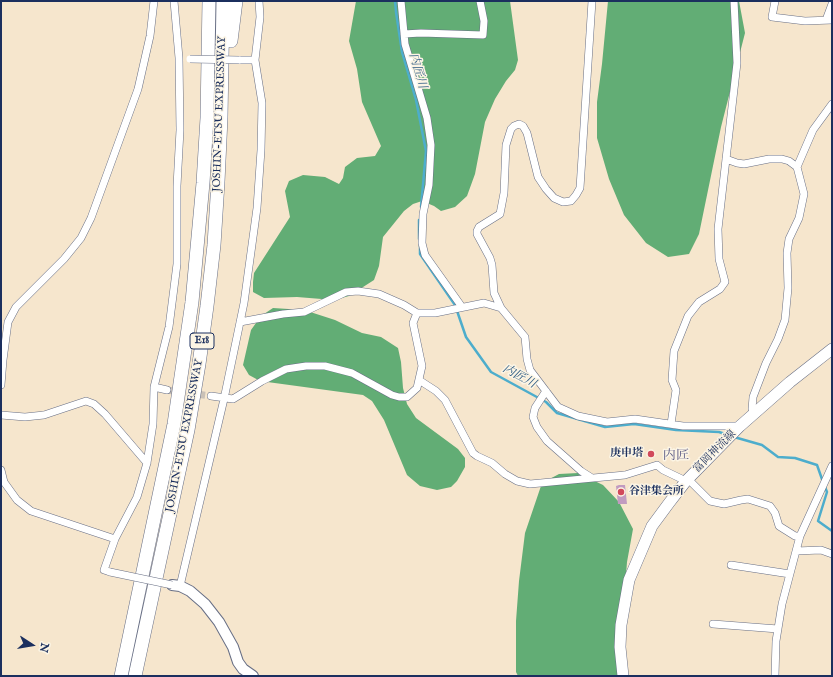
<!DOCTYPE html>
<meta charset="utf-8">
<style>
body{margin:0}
#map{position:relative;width:833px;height:677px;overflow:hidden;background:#f6e6cd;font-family:"IM FELL English",serif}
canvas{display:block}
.frame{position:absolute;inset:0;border:2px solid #1b2f5e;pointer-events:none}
.north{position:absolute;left:12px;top:625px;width:40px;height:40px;-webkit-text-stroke:3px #fcf5e5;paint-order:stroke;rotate:102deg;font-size:11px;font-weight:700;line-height:16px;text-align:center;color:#1b2f5e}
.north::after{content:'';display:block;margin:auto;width:14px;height:18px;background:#1b2f5e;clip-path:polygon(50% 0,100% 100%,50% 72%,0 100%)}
</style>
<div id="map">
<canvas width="833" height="677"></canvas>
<div class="frame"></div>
<div class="north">N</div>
</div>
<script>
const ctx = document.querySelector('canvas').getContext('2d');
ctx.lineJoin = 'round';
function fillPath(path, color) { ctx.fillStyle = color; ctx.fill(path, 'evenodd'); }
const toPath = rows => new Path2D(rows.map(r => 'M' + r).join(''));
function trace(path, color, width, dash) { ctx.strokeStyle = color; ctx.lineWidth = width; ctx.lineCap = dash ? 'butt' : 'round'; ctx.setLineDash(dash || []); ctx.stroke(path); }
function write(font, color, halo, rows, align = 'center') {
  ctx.font = font + ' "IM FELL English","Noto Serif JP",serif'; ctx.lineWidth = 3; ctx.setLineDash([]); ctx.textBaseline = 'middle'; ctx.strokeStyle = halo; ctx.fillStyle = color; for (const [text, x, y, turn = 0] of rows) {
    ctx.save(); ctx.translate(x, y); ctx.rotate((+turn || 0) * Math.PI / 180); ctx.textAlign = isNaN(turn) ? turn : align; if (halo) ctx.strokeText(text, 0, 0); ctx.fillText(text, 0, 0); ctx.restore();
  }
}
const forest = toPath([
 [356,1,510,1,518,60,515,70,506,81,495,99,485,122,475,174,467,196,455,207,441,211,434,206,422,201,413,204,404,211,383,237,379,266,374,280,349,296,334,300,297,297,264,298,253,292,253,282,254,273,290,217,285,191,289,181,303,175,325,177,339,184,343,178,345,167,357,158,375,156,381,146,362,102,357,69,349,41],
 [608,1,739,1,745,33,721,127,699,234,689,254,668,257,646,243,624,215,609,179,597,138,597,102,602,64],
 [273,308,304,310,335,320,362,333,381,337,398,348,401,362,403,388,407,404,416,418,458,449,465,458,465,467,457,481,451,487,437,490,420,486,407,475,384,420,372,401,363,395,260,381,249,375,243,365,251,330,261,316],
 [578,473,603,485,619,502,633,529,627,562,618,676,518,676,516,672,516,621,519,581,525,533,542,483,559,474]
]);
const stream = toPath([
 [395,1,396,12,402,52,416,100,426,151,421,207],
 [419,239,419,220],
 [420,246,420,254,455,305,466,337,491,372,546,402,557,413,605,427,634,424,676,430,719,432,728,435],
 [734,437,762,445,778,457,795,458,817,465,823,482],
 [825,487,827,492,818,521,832,531]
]);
const building = toPath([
 [619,485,625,485,627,504,618,504,616,486]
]);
const streetTunnel = toPath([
 [167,390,211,396]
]);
const street = toPath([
 [401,1,405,44,427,118,431,145,429,185,423,214,422,243,425,255,462,307],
 [775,1,772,17,805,21,832,20],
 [826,20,832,4],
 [404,34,421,33,483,35,484,21,480,1],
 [239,60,255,60],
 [726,159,737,163,744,164,769,159,782,159,789,161,797,167],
 [501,308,494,293,492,265,490,258,477,234,477,231,479,227,500,214,504,193,506,145,511,129,514,126,519,124,523,126,527,133,538,177,546,189,554,198,563,202,571,201,576,195,580,188,592,1],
 [240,322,283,314,304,312,346,292,358,291,379,294,404,305,417,313,435,313,484,303,501,308,525,337,527,359,530,370,558,407,578,416,607,422,635,419,683,426,740,426],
 [419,380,436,391,445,400,473,453,477,456,492,463,505,474,517,481,530,484,625,475,657,465,663,470,686,481],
 [1,385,3,360,8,322,16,307,64,259,81,238,91,218,138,89,150,36,154,1],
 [154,387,167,390],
 [546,391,535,408,533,417,537,427,547,441,581,471,592,478],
 [211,396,233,399,262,381,286,369,306,366,325,366,352,373,392,395,399,397,407,397,417,388,422,366,413,323,417,313],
 [755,413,752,409,753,397,766,363,778,339,785,320,788,288,787,253,789,239,799,218,804,194,797,167,813,130,832,104],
 [1,415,25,417,44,415,86,401,94,404,105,414,147,463],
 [671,424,676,390,672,380,674,351,688,316,699,302,720,289,725,282,719,259,718,229,737,63,734,1],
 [1,470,4,482,17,500,31,511,115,539],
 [688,479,710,501,724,504,741,500,748,499,770,506,775,513,779,526,795,536,800,536],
 [796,551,821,550,832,554],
 [731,565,790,574],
 [110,572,104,570,115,539,137,497,147,463,153,424,154,387,169,327,177,264,177,186,180,130,179,58,174,1],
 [180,586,224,399,244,303,257,208,261,150,262,103,255,60,260,17,259,1],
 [713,624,778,629],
 [775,676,776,641,782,604,796,551,800,536,832,466]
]);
const secondary = toPath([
 [172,585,180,586,190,591,205,604,219,622,233,647,238,662,243,669,253,676]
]);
const primary = toPath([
 [623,676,620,647,621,625,629,580,652,526,669,503,686,481,740,426,790,382,832,349]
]);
const highway = toPath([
 [231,41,236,1],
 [121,676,174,424,192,302,203,183,207,118,209,1],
 [135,676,188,430,199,364,207,306,214,245,218,182,221,118,223,1]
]);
const streetBridge = toPath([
 [190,59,239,60],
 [110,572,172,585]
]);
const markers = [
 [651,454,4,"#d1495b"],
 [621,492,4,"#d1495b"]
];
const shields = [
 [202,341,24]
];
const shieldNames = [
 ["E18",202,341]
];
const streetNames = [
 ["JOSHIN-ETSU EXPRESSWAY",220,114,-88],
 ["JOSHIN-ETSU EXPRESSWAY",185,436,-79],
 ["富岡神流線",715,452,-45]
];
const poiNames = [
 ["庚申塔",643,454],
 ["谷津集会所",629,492,"left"]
];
const waterNames = [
 ["内匠川",417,71,74],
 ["内匠川",519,377,29]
];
const quarterNames = [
 ["内匠",676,456]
];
fillPath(forest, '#62ad75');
trace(stream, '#4dadcc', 2.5);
fillPath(building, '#c19bc0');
trace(streetTunnel, '#cac1b7', 7, [7, 3.5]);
trace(street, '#686f85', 8);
trace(secondary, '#686f85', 12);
trace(primary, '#686f85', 12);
trace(highway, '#686f85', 14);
trace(street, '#fff', 7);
trace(secondary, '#fff', 10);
trace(primary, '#fff', 11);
trace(highway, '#fff', 13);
trace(streetBridge, '#686f85', 8, []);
trace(streetBridge, '#fff', 7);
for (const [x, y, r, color] of markers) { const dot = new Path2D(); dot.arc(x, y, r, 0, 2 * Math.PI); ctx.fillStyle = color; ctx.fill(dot); trace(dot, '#fcf5e5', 1.5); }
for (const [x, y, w] of shields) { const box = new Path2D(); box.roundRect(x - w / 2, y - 8, w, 16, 3); ctx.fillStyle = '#fcf5e5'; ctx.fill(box); trace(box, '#1b2f5e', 1); }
write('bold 10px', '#1b2f5e', null, shieldNames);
write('11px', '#1b2f5e', '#fcf5e5', streetNames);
write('bold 11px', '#1b2f5e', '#fcf5e5', poiNames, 'right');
write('italic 12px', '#2c5b84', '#fcf5e5', waterNames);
write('13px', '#555580', '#fcf5e5', quarterNames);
</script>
